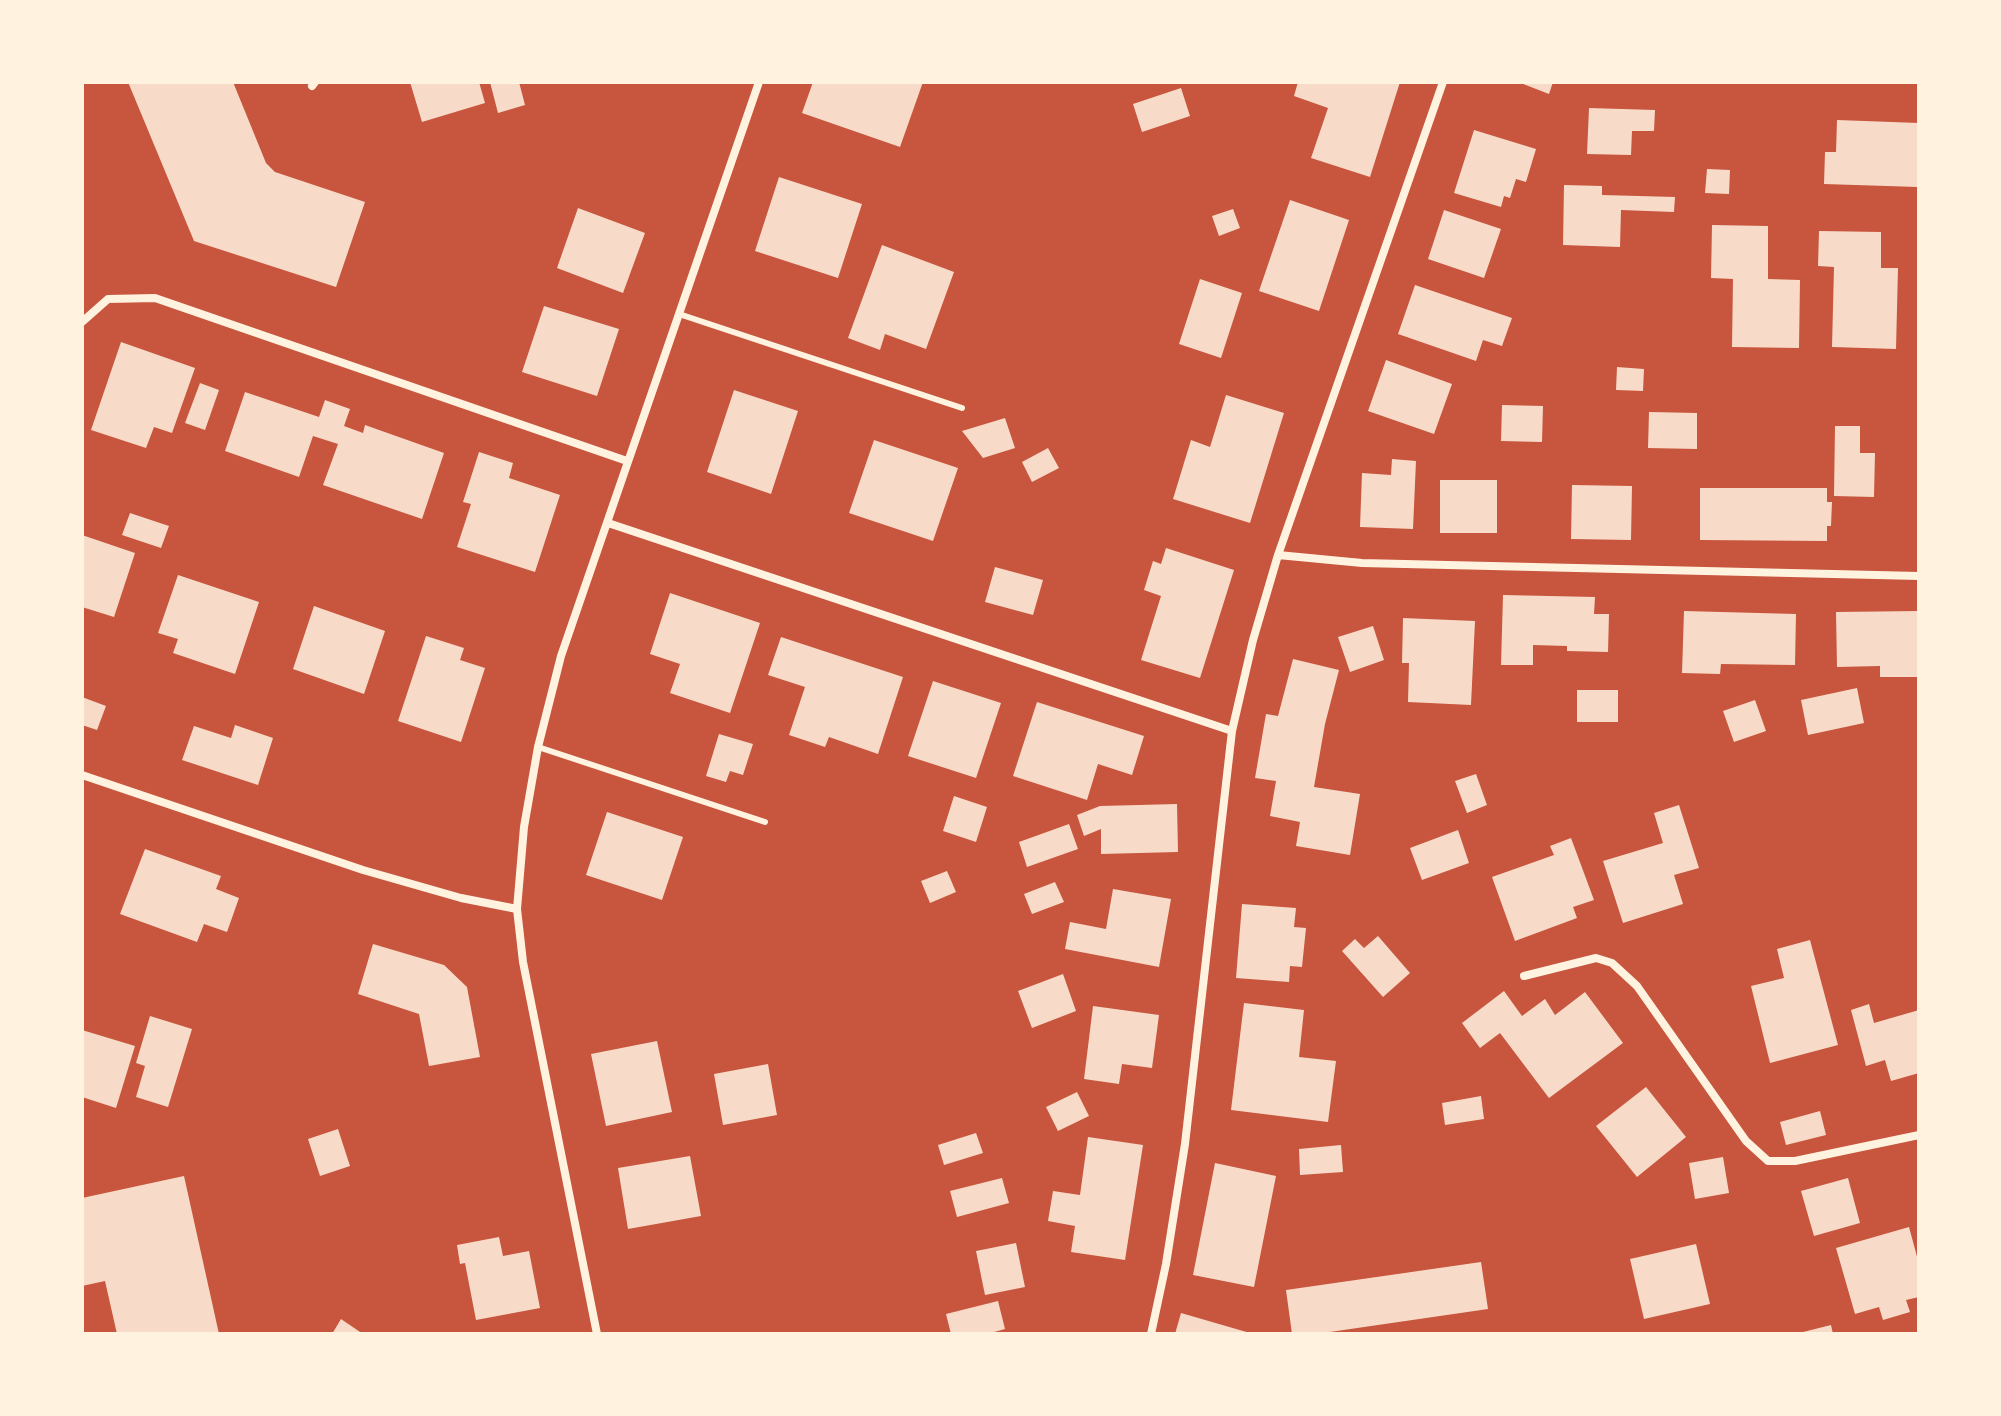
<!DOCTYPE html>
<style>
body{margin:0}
#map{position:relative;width:2001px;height:1416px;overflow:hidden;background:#c8553d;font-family:Manrope,sans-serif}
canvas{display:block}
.frame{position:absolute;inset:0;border:84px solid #fff3e0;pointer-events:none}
</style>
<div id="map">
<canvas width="2001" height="1416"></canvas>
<div class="frame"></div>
</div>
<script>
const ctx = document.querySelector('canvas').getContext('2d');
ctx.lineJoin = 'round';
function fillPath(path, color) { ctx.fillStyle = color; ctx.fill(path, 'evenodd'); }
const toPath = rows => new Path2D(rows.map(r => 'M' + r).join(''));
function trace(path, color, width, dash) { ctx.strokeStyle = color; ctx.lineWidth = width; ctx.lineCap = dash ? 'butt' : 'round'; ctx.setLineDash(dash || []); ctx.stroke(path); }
const building = toPath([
 [128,82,233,82,266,163,275,172,365,202,336,287,194,241],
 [410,82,479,82,485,103,422,122],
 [490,82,519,82,525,105,498,113],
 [813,82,923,82,900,147,802,113],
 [1298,82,1400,82,1370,177,1311,158,1328,108,1294,96],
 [1518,82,1553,82,1549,94],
 [1181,88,1190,116,1142,132,1133,104],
 [1589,108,1655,110,1654,131,1632,131,1631,155,1587,154],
 [1837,120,1919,123,1918,187,1824,184,1825,152,1836,152],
 [1474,130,1536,149,1526,182,1516,179,1510,198,1504,196,1501,207,1454,193],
 [1707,169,1730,170,1729,194,1705,193],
 [779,177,862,204,838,278,755,251],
 [1564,185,1602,186,1602,195,1675,197,1674,212,1621,210,1620,247,1563,245],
 [1290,200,1349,220,1319,311,1259,291],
 [578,208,645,233,623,293,557,268],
 [1233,209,1240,228,1219,236,1212,216],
 [1444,210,1501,229,1484,278,1428,259],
 [1712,225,1768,226,1768,279,1800,280,1799,348,1732,347,1733,279,1711,278],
 [1819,231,1881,232,1881,268,1898,268,1896,349,1832,347,1834,267,1818,266],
 [882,245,954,272,926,349,885,334,880,350,848,338],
 [1200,279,1242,293,1221,358,1179,344],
 [1415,285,1512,318,1502,346,1483,340,1476,361,1398,334],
 [544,306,619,329,597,396,522,372],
 [121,342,195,368,172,433,154,427,146,448,91,430],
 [1386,360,1452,384,1434,434,1368,411],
 [1617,367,1644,369,1643,391,1616,390],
 [200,383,219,390,205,430,185,423],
 [734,390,798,411,771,494,707,472],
 [245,392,319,417,325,400,350,409,344,426,363,433,365,425,444,453,422,519,323,485,338,444,313,436,299,477,225,451],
 [1226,395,1284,413,1250,523,1173,499,1191,440,1210,447],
 [1502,405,1543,406,1542,442,1501,441],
 [1649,412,1697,413,1697,449,1648,448],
 [1005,418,1015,448,983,458,962,431],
 [1835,426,1860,426,1860,453,1875,453,1874,497,1834,496],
 [874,440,958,468,933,541,849,513],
 [1048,448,1059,468,1032,482,1022,462],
 [479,452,513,463,509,478,560,495,535,572,457,547,471,504,463,502],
 [1392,459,1416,461,1413,529,1360,527,1362,473,1391,475],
 [1440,480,1497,480,1497,533,1440,533],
 [1572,485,1632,486,1631,540,1571,539],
 [1700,488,1827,488,1827,502,1832,502,1831,526,1827,526,1827,541,1700,540],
 [130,513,169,526,161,548,122,535],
 [82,535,135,553,114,617,82,607],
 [1166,548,1234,570,1200,678,1141,660,1161,596,1144,590,1153,561,1161,564],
 [995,567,1043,580,1033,615,985,602],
 [178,575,259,602,235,674,173,653,178,639,158,633],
 [670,593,760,623,730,713,670,693,680,664,650,654],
 [1503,595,1595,597,1594,614,1609,614,1608,652,1567,651,1567,646,1533,645,1533,665,1501,665],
 [314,606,385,631,364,694,293,669],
 [1684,611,1796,614,1795,665,1721,664,1720,674,1682,673],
 [1919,611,1919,677,1880,677,1880,666,1837,667,1836,612],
 [1403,618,1475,621,1471,705,1408,702,1409,663,1402,663],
 [1373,626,1384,660,1350,672,1338,637],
 [426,636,464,648,460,660,485,668,461,742,398,721],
 [781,637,903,677,878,754,829,737,825,747,789,735,805,687,768,675],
 [1293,659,1339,670,1325,724,1314,787,1360,794,1350,855,1296,846,1300,822,1270,816,1276,781,1255,778,1266,714,1278,716],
 [933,681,1001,703,976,778,908,756],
 [1857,688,1864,723,1808,735,1801,700],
 [1577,690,1618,690,1618,722,1577,722],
 [82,697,106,706,97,730,82,725],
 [1755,700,1766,731,1734,742,1723,711],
 [1037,702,1144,736,1132,775,1098,764,1087,800,1013,776],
 [235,725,273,738,258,785,182,760,194,726,231,738],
 [719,734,753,744,743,775,730,771,726,782,706,776],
 [1476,774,1487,805,1467,813,1455,781],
 [954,796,987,807,976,842,943,831],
 [1177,804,1178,852,1101,854,1101,829,1084,836,1077,815,1100,806],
 [1679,805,1699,868,1674,875,1683,904,1623,923,1603,861,1663,843,1654,813],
 [607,812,683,837,662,900,586,875],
 [1069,824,1078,849,1027,867,1019,842],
 [1458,830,1469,863,1422,880,1410,848],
 [1571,838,1594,900,1573,907,1577,918,1515,941,1492,877,1554,855,1550,846],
 [145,849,221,876,216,889,239,898,227,932,204,924,197,942,120,914],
 [947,871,956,892,930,903,921,881],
 [1055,882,1064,902,1032,914,1024,894],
 [1113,889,1171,899,1159,967,1065,949,1070,922,1106,929],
 [1242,904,1296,908,1294,927,1306,928,1302,967,1290,966,1289,982,1236,978],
 [1378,936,1410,973,1383,997,1342,951,1355,939,1364,948],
 [1810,940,1838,1045,1770,1063,1751,986,1784,978,1777,949],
 [373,944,444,965,467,987,480,1057,429,1066,419,1014,358,994],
 [1063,974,1076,1011,1032,1028,1018,991],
 [1504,991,1522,1016,1545,999,1555,1015,1585,992,1623,1043,1549,1098,1500,1033,1480,1048,1462,1023],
 [1244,1003,1304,1010,1299,1057,1336,1061,1328,1122,1231,1110],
 [1869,1004,1874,1023,1919,1010,1919,1073,1891,1081,1885,1060,1866,1066,1851,1010],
 [1093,1006,1159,1015,1152,1068,1122,1064,1119,1084,1084,1079],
 [150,1016,192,1029,168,1107,136,1097,145,1066,136,1063],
 [82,1030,135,1046,116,1108,82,1097],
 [657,1041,672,1112,606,1126,591,1054],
 [768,1064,777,1115,723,1125,714,1074],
 [1646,1087,1686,1137,1637,1177,1596,1126],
 [1077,1092,1089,1116,1058,1131,1046,1107],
 [1481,1096,1484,1119,1445,1125,1442,1103],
 [1820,1111,1826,1135,1786,1145,1780,1122],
 [338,1129,350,1166,320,1176,308,1139],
 [976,1133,983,1153,944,1165,938,1145],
 [1088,1137,1143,1145,1125,1260,1071,1252,1075,1226,1048,1221,1053,1191,1080,1195],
 [1341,1145,1343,1172,1300,1175,1299,1149],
 [690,1156,701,1216,628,1229,618,1168],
 [1723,1157,1729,1193,1695,1199,1689,1163],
 [1215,1163,1276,1176,1254,1287,1193,1275],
 [184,1176,219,1334,117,1334,105,1281,82,1286,82,1198],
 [1002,1178,1009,1203,957,1217,950,1191],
 [1848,1178,1860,1223,1814,1236,1801,1191],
 [1909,1227,1919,1264,1919,1297,1906,1300,1910,1312,1883,1320,1879,1307,1855,1314,1836,1248],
 [499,1237,503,1256,529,1251,540,1308,476,1320,465,1263,460,1264,457,1245],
 [1016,1243,1025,1287,985,1295,976,1251],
 [1696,1244,1710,1304,1644,1319,1630,1259],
 [1481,1262,1488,1309,1316,1334,1292,1334,1286,1290],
 [998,1301,1005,1329,987,1334,951,1334,946,1314],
 [1181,1313,1250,1333,1250,1334,1175,1334],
 [341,1319,363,1334,332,1334],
 [1831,1325,1833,1334,1799,1334,1799,1333]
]);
const service = toPath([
 [679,314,962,408],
 [538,747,765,822]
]);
const minor = toPath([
 [312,86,315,82],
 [82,322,108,299,155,298,627,461],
 [608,523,1232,731],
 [1278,555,1362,563,1919,576],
 [82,775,363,870,461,898,517,909],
 [1524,976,1596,958,1612,963,1637,986,1746,1141,1768,1161,1795,1161,1919,1135],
 [597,1334,523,962,517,909,524,827,538,747,561,656,759,82],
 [1151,1334,1166,1264,1185,1144,1232,731,1253,640,1278,555,1443,82]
]);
fillPath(building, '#f7dbc8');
trace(service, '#fff3e0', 6);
trace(minor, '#fff3e0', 8);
</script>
